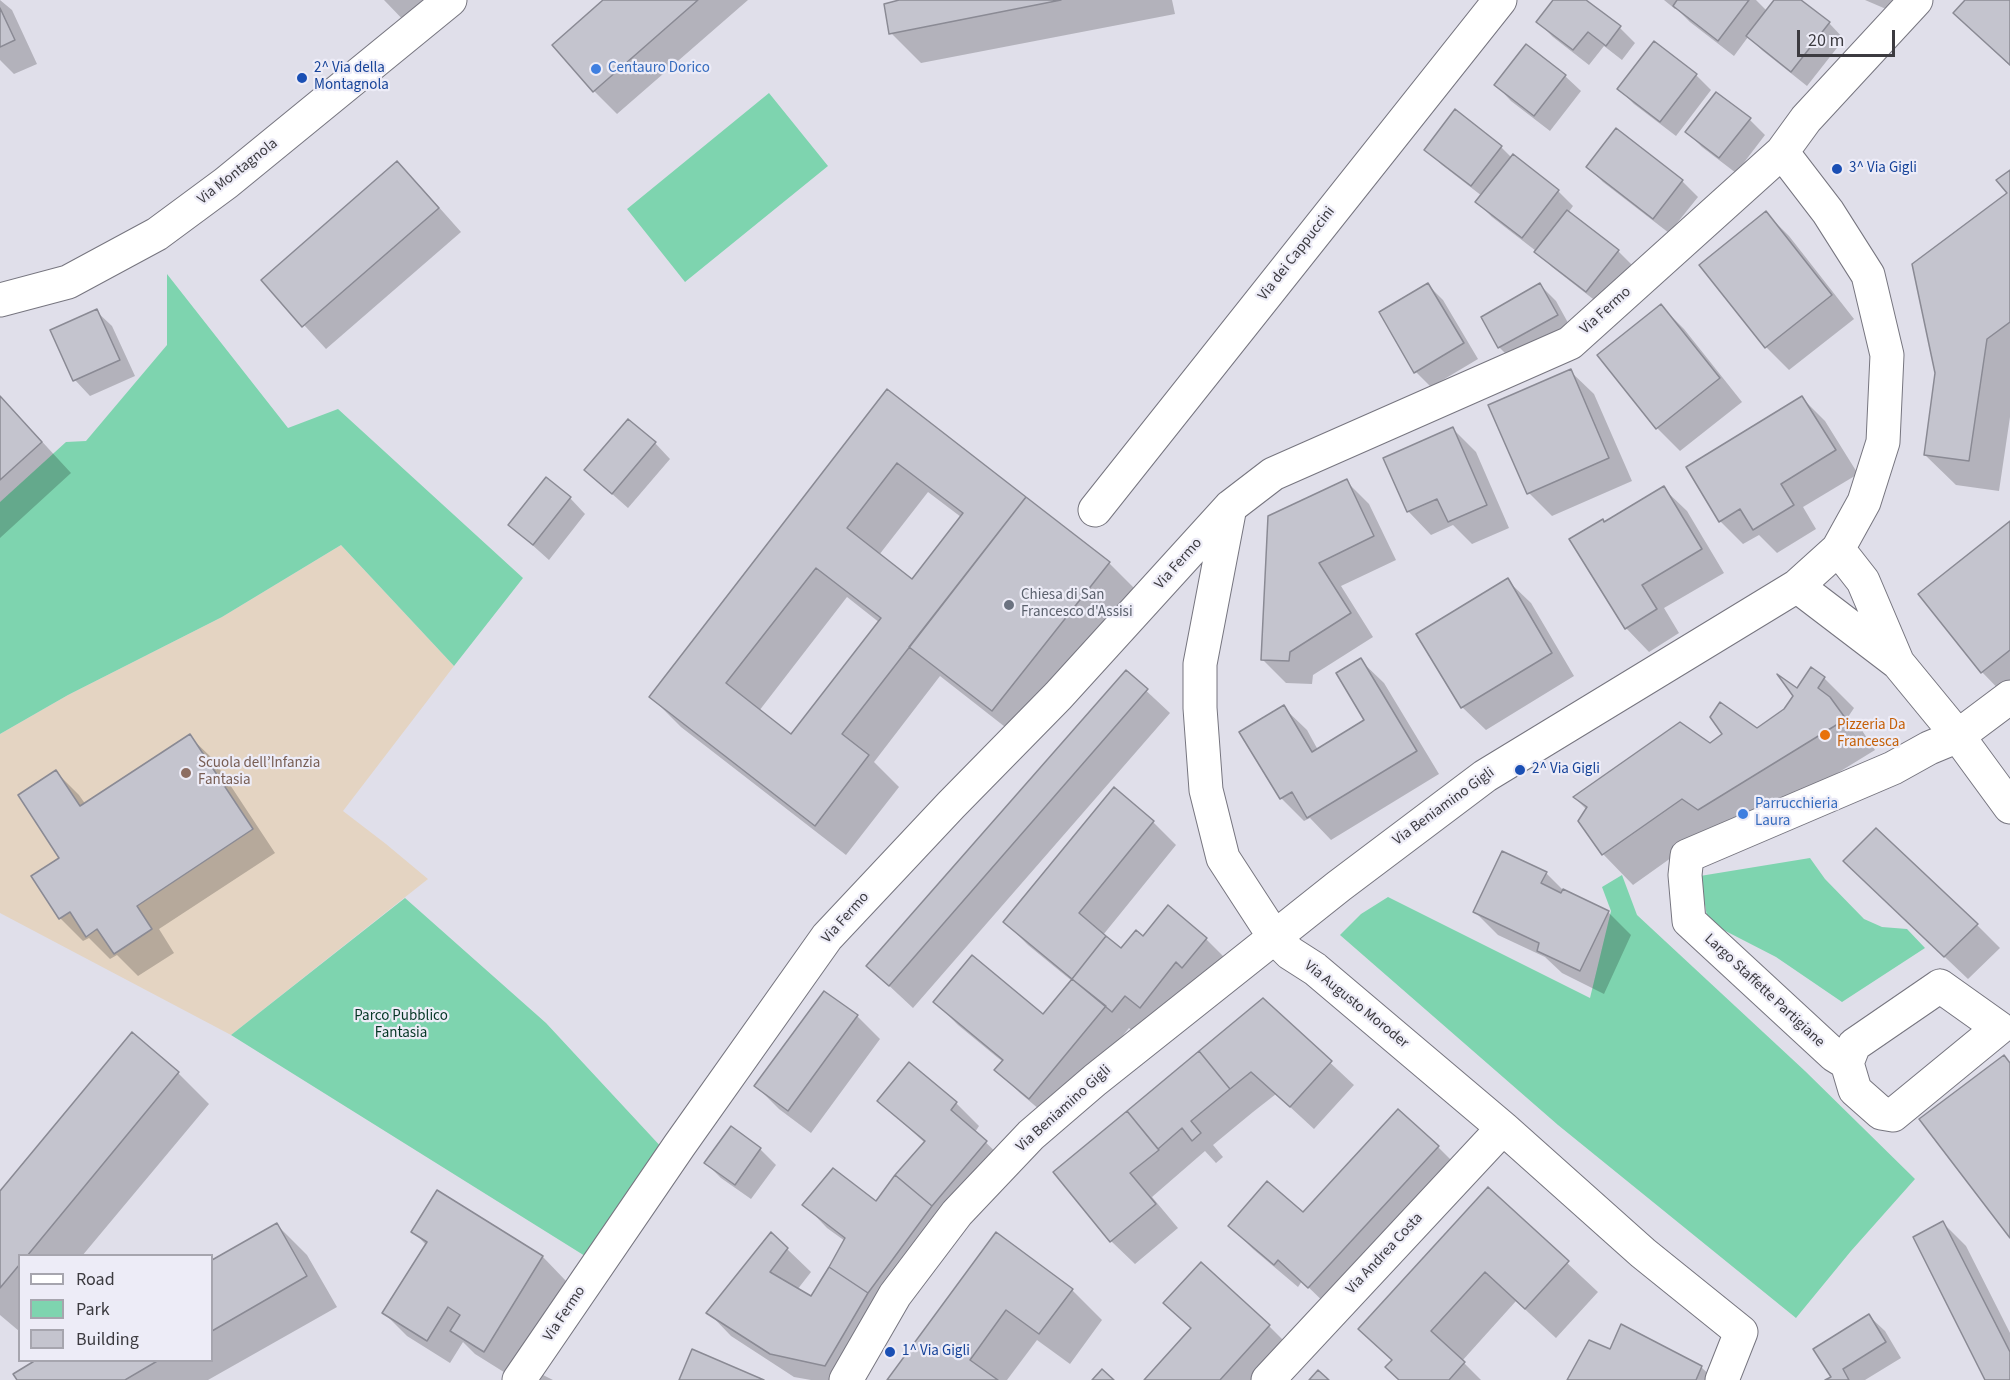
<!DOCTYPE html>
<meta charset="utf-8">
<style>
body{margin:0}
#map{position:relative;width:2010px;height:1380px;overflow:hidden;background:#e0dfea;font-family:"Source Sans 3",sans-serif}
canvas{display:block}
.legend{position:absolute;left:18px;top:1254px;width:195px;height:108px;box-sizing:border-box;background:#edecf7;border:2px solid #a6a5ae;margin:0;padding:8px 10px;list-style:none;font-size:18px;color:#3c3b40}
.legend li{display:flex;align-items:center;gap:12px;height:30px}
.legend b{width:30px;border:2px solid #a6a5ae}
.scale{position:absolute;left:1797px;top:30px;width:98px;height:27px;box-sizing:border-box;border:3px solid #3c3b40;border-top:0;padding-left:8px;font-size:18px;line-height:21px;white-space:nowrap;color:#3c3b40;-webkit-text-stroke:4px #edecf7;paint-order:stroke}
</style>
<div id="map">
<canvas width="2010" height="1380"></canvas>
<ul class="legend">
<li><b style="height:8px;background:#fff"></b>Road</li>
<li><b style="height:16px;background:#7ed4af"></b>Park</li>
<li><b style="height:16px;background:#c4c4ce"></b>Building</li>
</ul>
<div class="scale">20 m</div>
</div>
<script>
const ctx = document.querySelector('canvas').getContext('2d');
ctx.lineJoin = 'round';
function fillPath(path, color) { ctx.fillStyle = color; ctx.fill(path, 'evenodd'); }
const toPath = rows => new Path2D(rows.map(r => 'M' + r).join(''));
function trace(path, color, width, dash) { ctx.strokeStyle = color; ctx.lineWidth = width; ctx.lineCap = dash ? 'butt' : 'round'; ctx.setLineDash(dash || []); ctx.stroke(path); }
function write(font, color, halo, rows, align = 'center') {
  ctx.font = font + ' "Source Sans 3",sans-serif'; ctx.lineWidth = 4.5; ctx.setLineDash([]); ctx.textBaseline = 'middle'; ctx.strokeStyle = halo; ctx.fillStyle = color; for (const [text, x, y, turn = 0] of rows) {
    ctx.save(); ctx.translate(x, y); ctx.rotate((+turn || 0) * Math.PI / 180); ctx.textAlign = isNaN(turn) ? turn : align; if (halo) ctx.strokeText(text, 0, 0); ctx.fillText(text, 0, 0); ctx.restore();
  }
}
const education = toPath([
 [341,545,454,666,343,811,386,844,428,879,231,1035,0,913,0,734,68,695,222,617]
]);
const green = toPath([
 [769,93,828,166,685,282,627,209],
 [167,274,288,428,338,409,523,578,454,666,341,545,222,617,68,695,0,734,0,502,66,442,86,441,167,345],
 [1810,858,1825,879,1864,919,1882,927,1907,929,1925,948,1842,1002,1776,957,1708,922,1700,876],
 [1622,875,1637,915,1805,1071,1915,1179,1851,1251,1796,1318,1558,1125,1340,935,1361,914,1388,897,1590,998,1611,911,1602,887],
 [405,898,546,1023,664,1150,585,1256,231,1035]
]);
const shadow = toPath([
 [0,0,12,10,37,64,14,74,0,60],
 [384,0,448,0,411,28],
 [606,0,748,0,617,114,594,91],
 [901,0,1172,0,1175,14,921,63,891,33],
 [1555,0,1584,0,1620,28,1635,43,1622,60,1604,46,1589,65,1553,37,1538,22],
 [1664,0,1756,0,1767,11,1776,0,1799,0,1829,23,1844,39,1807,86,1763,51,1748,37,1734,56,1690,22,1676,8,1675,9],
 [1865,0,1907,0,1900,15],
 [1967,0,2010,0,2010,66,1955,13],
 [1527,46,1565,76,1581,91,1550,131,1511,101,1496,85],
 [1696,75,1711,90,1676,136,1634,104,1619,89],
 [1750,120,1765,135,1736,173,1702,147,1687,132],
 [1616,130,1682,181,1698,197,1669,233,1603,182,1588,167],
 [1501,147,1512,158,1558,191,1573,206,1568,213,1618,251,1634,267,1602,306,1552,267,1536,251,1492,217,1477,202,1482,196,1442,165,1426,150],
 [397,163,420,186,461,232,326,349,263,280],
 [2010,172,2010,417,1999,491,1956,485,1925,455,2009,193],
 [1766,213,1789,236,1854,319,1789,370,1766,347],
 [1428,285,1443,300,1478,359,1431,387,1416,372],
 [1540,285,1556,301,1572,330,1514,362,1499,347],
 [1661,306,1684,329,1742,402,1680,451,1657,428],
 [96,311,112,326,135,376,90,396,75,380],
 [1570,371,1594,394,1632,481,1552,516,1529,493],
 [887,391,1109,563,1140,594,1023,741,940,676,874,762,899,787,846,855,681,727,651,697],
 [928,492,961,517,912,581,879,555],
 [847,597,880,623,792,736,759,711],
 [0,396,71,473,0,538],
 [1802,398,1825,421,1858,474,1803,507,1816,529,1777,553,1759,535,1743,544,1720,521],
 [1453,429,1476,452,1509,528,1472,544,1453,525,1431,535,1408,511],
 [655,443,670,459,628,508,602,485],
 [546,479,570,498,585,514,549,560,510,525],
 [1346,481,1369,504,1396,560,1341,586,1373,637,1313,675,1312,684,1286,683,1263,660],
 [1663,488,1687,511,1724,573,1664,608,1679,633,1649,652,1626,628,1605,523],
 [2010,523,2010,701,1982,672],
 [1507,580,1531,603,1574,676,1486,730,1462,707],
 [1360,660,1384,683,1439,774,1331,840,1310,818,1304,821,1281,798,1283,707,1307,730,1318,750,1366,721],
 [1126,672,1170,713,913,1008,868,966],
 [1824,678,1854,708,1848,717,1861,729,1875,750,1730,839,1713,828,1633,885,1603,854,1579,821,1587,810,1575,798,1710,745,1757,730,1785,710,1797,690],
 [189,736,213,759,275,853,159,929,174,953,138,976,117,955,110,959,89,938,83,941,60,918,61,858,56,772,79,795,86,805],
 [1114,789,1153,822,1176,845,1103,935,1121,950,1206,939,1229,962,1136,1034,1129,1028,1053,1121,1020,1093,996,1070,1003,1062,958,1025,935,1002,1043,1016,1072,981,1028,945,1005,922],
 [1546,873,1563,890,1608,912,1631,935,1604,994,1562,973,1545,957,1498,935,1475,912],
 [1868,884,1977,925,2000,948,1968,979],
 [1263,1000,1354,1085,1314,1129,1276,1094,1253,1112,1213,1145,1223,1157,1216,1163,1205,1151,1152,1197,1178,1228,1135,1264,1111,1241,1055,1173],
 [857,1016,880,1039,811,1133,779,1109,756,1086],
 [132,1035,178,1073,209,1104,82,1256,20,1256,19,1331,0,1315,0,1193],
 [879,1101,956,1103,979,1126,975,1132,1009,1165,853,1380,811,1380,794,1377,731,1336,708,1312,787,1249,811,1272,797,1290,811,1298,845,1241,827,1228,804,1204,876,1203,925,1143],
 [731,1128,760,1149,776,1165,751,1199,721,1178,706,1163],
 [1438,1147,1461,1170,1332,1310,1302,1281,1298,1287,1253,1249,1230,1226,1303,1215],
 [1488,1189,1598,1292,1556,1338,1516,1301,1462,1361,1481,1380,1400,1380,1393,1361,1360,1329],
 [437,1192,543,1257,566,1281,507,1374,475,1354,463,1342,450,1363,407,1336,384,1313,426,1245,413,1231],
 [1943,1223,1966,1246,2010,1333,2010,1380,1987,1380],
 [277,1225,307,1255,337,1307,208,1380,18,1380,39,1360,212,1360,212,1262],
 [996,1234,1072,1290,1102,1320,1070,1364,1037,1340,1007,1380,889,1380],
 [1165,1303,1269,1326,1299,1356,1278,1380,1146,1380,1192,1330],
 [1869,1316,1885,1331,1901,1358,1865,1380,1828,1380,1833,1377],
 [1610,1351,1701,1367,1715,1380,1569,1380],
 [543,1375,553,1380,540,1380]
]);
const building = toPath([
 [603,0,698,0,593,92,552,45,603,0],
 [899,0,1061,0,889,34,884,4,899,0],
 [1553,0,1586,0,1621,26,1606,46,1588,32,1573,50,1536,22,1553,0],
 [1677,0,1749,0,1718,41,1673,6,1677,0],
 [1774,0,1801,0,1830,22,1791,72,1746,36,1774,0],
 [1965,0,2010,0,2010,65,1953,13,1965,0],
 [0,8,15,40,0,47,0,8],
 [1654,41,1697,74,1660,122,1617,89,1654,41],
 [1526,44,1566,75,1534,116,1494,85,1526,44],
 [1716,92,1751,118,1719,158,1685,132,1716,92],
 [1455,109,1502,146,1471,186,1424,150,1455,109],
 [1616,128,1683,180,1653,219,1586,167,1616,128],
 [1513,154,1559,190,1522,238,1475,202,1513,154],
 [397,161,439,208,302,327,261,280,397,161],
 [2010,170,2010,322,1987,339,1969,461,1924,455,1935,373,1912,264,2007,193,1996,180,2010,170],
 [1567,210,1619,250,1586,292,1534,252,1567,210],
 [1766,211,1832,295,1765,348,1699,265,1766,211],
 [1428,283,1464,343,1414,373,1379,312,1428,283],
 [1540,283,1558,315,1498,348,1481,317,1540,283],
 [1661,304,1720,378,1656,429,1597,355,1661,304],
 [97,309,120,360,73,381,50,330,97,309],
 [1571,369,1609,458,1527,494,1488,405,1571,369],
 [887,389,1026,497,842,734,869,755,815,826,649,697,887,389],
 [897,463,963,513,912,579,847,528,897,463],
 [816,568,881,618,791,734,726,683,816,568],
 [0,396,42,442,0,480,0,396],
 [1802,396,1836,450,1781,484,1794,505,1753,530,1740,509,1719,522,1686,467,1802,396],
 [628,419,656,442,612,494,584,470,628,419],
 [1453,427,1487,505,1448,522,1437,499,1407,512,1383,458,1453,427],
 [546,477,571,497,533,545,508,525,546,477],
 [1347,479,1374,536,1319,563,1351,613,1290,652,1289,661,1261,660,1268,516,1347,479],
 [1664,486,1702,549,1642,585,1657,609,1625,629,1569,539,1603,519,1604,522,1664,486],
 [1026,497,1110,562,992,711,909,647,1026,497],
 [2010,521,2010,650,1981,673,1918,594,2010,521],
 [1508,578,1552,653,1461,708,1416,634,1508,578],
 [1361,658,1417,751,1307,818,1292,792,1280,799,1239,732,1284,705,1312,752,1364,720,1336,673,1361,658],
 [1811,667,1825,677,1818,688,1830,697,1846,719,1698,810,1682,799,1602,855,1578,821,1587,807,1573,797,1680,722,1710,743,1722,734,1710,717,1720,702,1757,728,1784,709,1793,696,1777,674,1797,688,1811,667],
 [1126,670,1148,689,889,986,866,966,1126,670],
 [190,734,253,829,137,906,152,929,114,954,97,929,86,937,70,912,59,919,31,876,59,858,18,795,56,770,80,806,190,734],
 [1114,787,1154,821,1079,913,1106,936,1072,979,1003,922,1114,787],
 [1876,828,1978,924,1944,957,1843,861,1876,828],
 [1502,851,1547,872,1541,883,1561,893,1563,889,1609,911,1580,971,1537,951,1539,943,1473,912,1502,851],
 [1168,905,1207,938,1182,968,1176,962,1140,1008,1125,996,1112,1012,1072,979,1106,936,1121,948,1136,930,1143,936,1168,905],
 [972,955,1043,1014,1072,979,1106,1006,1029,1099,994,1070,1003,1060,933,1002,972,955],
 [824,991,858,1015,788,1111,754,1086,824,991],
 [1263,998,1332,1061,1290,1107,1251,1072,1230,1089,1199,1051,1263,998],
 [132,1032,179,1072,27,1256,20,1256,20,1264,0,1288,0,1191,132,1032],
 [1199,1051,1230,1089,1191,1121,1201,1133,1192,1141,1182,1128,1158,1149,1127,1111,1199,1051],
 [2004,1055,2010,1063,2010,1238,1919,1119,2004,1055],
 [909,1062,957,1102,951,1110,987,1141,932,1206,895,1175,925,1141,877,1101,909,1062],
 [1398,1109,1439,1146,1308,1288,1278,1260,1274,1265,1228,1226,1267,1181,1303,1212,1398,1109],
 [1127,1111,1159,1150,1130,1173,1156,1204,1110,1242,1053,1172,1127,1111],
 [731,1126,761,1148,735,1185,704,1163,731,1126],
 [833,1168,876,1201,895,1175,932,1206,868,1293,829,1267,845,1238,802,1205,833,1168],
 [1488,1187,1569,1261,1525,1309,1485,1272,1431,1331,1465,1362,1449,1380,1399,1380,1385,1367,1392,1360,1358,1329,1488,1187],
 [437,1190,543,1256,484,1352,450,1331,460,1315,448,1307,427,1341,382,1313,427,1242,411,1232,437,1190],
 [1943,1221,2010,1352,2010,1380,1985,1380,1913,1237,1943,1221],
 [277,1223,307,1276,212,1331,212,1260,277,1223],
 [771,1232,788,1248,770,1272,811,1296,829,1267,868,1293,825,1366,770,1354,706,1313,771,1232],
 [996,1232,1073,1289,1039,1334,1006,1310,970,1360,998,1380,887,1380,996,1232],
 [1201,1262,1270,1325,1220,1380,1144,1380,1191,1328,1163,1303,1201,1262],
 [1869,1314,1886,1342,1843,1369,1849,1380,1825,1380,1831,1377,1813,1349,1869,1314],
 [1621,1324,1702,1366,1696,1380,1567,1380,1589,1340,1610,1349,1621,1324],
 [692,1349,764,1380,679,1380,692,1349],
 [36,1360,159,1360,125,1380,17,1380,13,1374,36,1360],
 [1102,1369,1114,1380,1092,1380,1102,1369],
 [1318,1370,1329,1380,1309,1380,1318,1370]
]);
const minor = toPath([
 [1230,507,1200,664,1200,708,1206,790,1223,858,1275,938,1290,953,1315,969,1503,1128,1643,1253,1741,1332,1722,1380],
 [1095,510,1500,0],
 [1838,549,1863,581,1897,661],
 [1797,586,1898,663,1958,736,2010,807],
 [1940,986,1999,1028,1893,1115,1881,1113,1855,1090,1847,1063,1854,1045,1940,986],
 [1847,1063,1834,1055,1689,921,1685,875,1687,856,1893,768,1929,748,1958,736,2010,697],
 [519,1380,679,1146,827,937,951,805,1058,696,1230,507,1273,474,1570,343,1782,152,1806,119,1916,0],
 [846,1380,895,1295,957,1213,1031,1135,1095,1080,1339,886,1485,776,1797,586,1838,549,1864,502,1883,442,1887,355,1868,275,1828,212,1782,152],
 [1268,1380,1503,1128]
]);
const major = toPath([
 [0,300,68,282,157,234,226,183,450,0]
]);
const markers = [
 [596,69,6,"#3f7fe0"],
 [302,78,6,"#1a4fb4"],
 [1837,169,6,"#1a4fb4"],
 [1009,605,6,"#6b7280"],
 [1825,735,6,"#e8710a"],
 [1520,770,6,"#1a4fb4"],
 [186,773,6,"#8d6e63"],
 [1743,814,6,"#3f7fe0"],
 [890,1352,6,"#1a4fb4"]
];
const transitNames = [
 ["2^ Via della",314,69],
 ["Montagnola",314,86],
 ["3^ Via Gigli",1849,169],
 ["2^ Via Gigli",1532,770],
 ["1^ Via Gigli",902,1352]
];
const shopNames = [
 ["Centauro Dorico",608,69],
 ["Parrucchieria",1755,805],
 ["Laura",1755,822]
];
const streetNames = [
 ["Via Montagnola",238,172,-38],
 ["Via dei Cappuccini",1297,254,-52],
 ["Via Fermo",1606,311,-42],
 ["Via Fermo",1179,564,-48],
 ["Via Beniamino Gigli",1444,807,-36],
 ["Via Fermo",846,918,-48],
 ["Largo Staffette Partigiane",1764,991,43],
 ["Via Augusto Moroder",1356,1005,39],
 ["Via Beniamino Gigli",1064,1109,-42],
 ["Via Andrea Costa",1385,1254,-47],
 ["Via Fermo",565,1314,-56]
];
const worshipNames = [
 ["Chiesa di San",1021,596],
 ["Francesco d'Assisi",1021,613]
];
const foodNames = [
 ["Pizzeria Da",1837,726],
 ["Francesca",1837,743]
];
const educationNames = [
 ["Scuola dell’Infanzia",198,764],
 ["Fantasia",198,781]
];
const parkNames = [
 ["Parco Pubblico",401,1017],
 ["Fantasia",401,1034]
];
fillPath(education, '#e4d4c2');
fillPath(green, '#7ed4af');
fillPath(shadow, '#0003');
fillPath(building, '#c4c4ce');
trace(building, '#8a8a94', 1.5);
trace(minor, '#76757f', 35);
trace(major, '#76757f', 35);
trace(minor, '#fff', 33);
trace(major, '#fff', 33);
for (const [x, y, r, color] of markers) { const dot = new Path2D(); dot.arc(x, y, r, 0, 2 * Math.PI); ctx.fillStyle = color; ctx.fill(dot); trace(dot, '#edecf7', 2); }
write('15px', '#164399', '#edecf7', transitNames, 'left');
write('15px', '#366cbe', '#edecf7', shopNames, 'left');
write('15px', '#3c3b40', '#edecf7', streetNames);
write('15px', '#5b616d', '#edecf7', worshipNames, 'left');
write('15px', '#c56008', '#edecf7', foodNames, 'left');
write('15px', '#785e54', '#edecf7', educationNames, 'left');
write('15px', '#053625', '#edecf7', parkNames);
</script>
